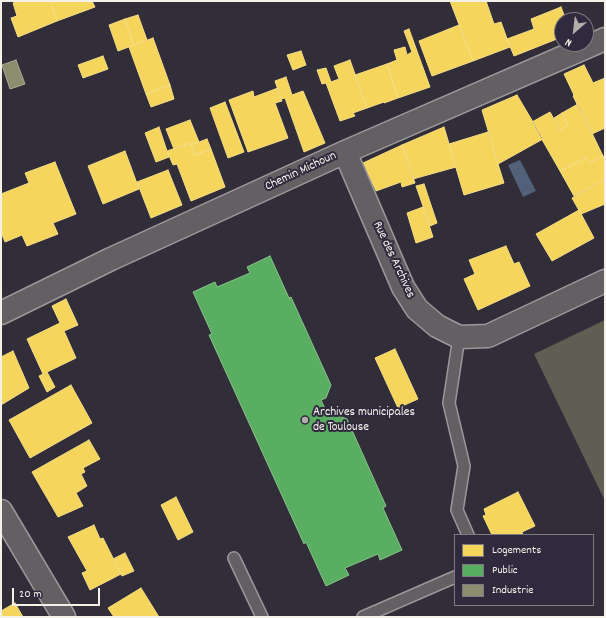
<!DOCTYPE html>
<style>
body{margin:0}
#map{position:relative;width:606px;height:618px;overflow:hidden;background:#312e39;font-family:Dekko,sans-serif}
canvas{display:block}
.frame{position:absolute;inset:0;border:2px solid #f4f1e8;pointer-events:none}
.legend{position:absolute;left:454px;top:534px;width:140px;height:72px;box-sizing:border-box;background:#2f2a3d;border:1px solid #7e7a81;margin:0;padding:5px 7px;list-style:none;font-size:12px;color:#f4f1e8}
.legend li{display:flex;align-items:center;gap:8px;height:20px}
.legend b{width:20px;border:1px solid #7e7a81}
.north{position:absolute;left:554px;top:12px;width:40px;height:40px;box-sizing:border-box;background:#2f2a3d;border:1px solid #7e7a81;border-radius:50%;rotate:208deg;font-size:11px;font-weight:700;line-height:16px;text-align:center;color:#f4f1e8}
.north::after{content:'';display:block;margin:auto;width:14px;height:18px;background:#b0adab;clip-path:polygon(50% 0,100% 100%,50% 72%,0 100%)}
.scale{position:absolute;left:12px;top:588px;width:88px;height:18px;box-sizing:border-box;border:2px solid #f4f1e8;border-top:0;padding-left:5px;font-size:12px;line-height:14px;white-space:nowrap;color:#f4f1e8;-webkit-text-stroke:3px #2f2a3d;paint-order:stroke}
</style>
<div id="map">
<canvas width="606" height="618"></canvas>
<div class="frame"></div>
<ul class="legend">
<li><b style="height:11px;background:#f6d55c"></b>Logements</li>
<li><b style="height:11px;background:#5aae61"></b>Public</li>
<li><b style="height:11px;background:#8c8c6e"></b>Industrie</li>
</ul>
<div class="north">N</div>
<div class="scale">20 m</div>
</div>
<script>
const ctx = document.querySelector('canvas').getContext('2d');
ctx.lineJoin = 'round';
function fillPath(path, color) { ctx.fillStyle = color; ctx.fill(path, 'evenodd'); }
const toPath = rows => new Path2D(rows.map(r => 'M' + r).join(''));
function trace(path, color, width, dash) { ctx.strokeStyle = color; ctx.lineWidth = width; ctx.lineCap = dash ? 'butt' : 'round'; ctx.setLineDash(dash || []); ctx.stroke(path); }
function write(font, color, halo, rows, align = 'center') {
  ctx.font = font + ' Dekko,sans-serif'; ctx.lineWidth = 4; ctx.setLineDash([]); ctx.textBaseline = 'middle'; ctx.strokeStyle = halo; ctx.fillStyle = color; for (const [text, x, y, turn = 0] of rows) {
    ctx.save(); ctx.translate(x, y); ctx.rotate((+turn || 0) * Math.PI / 180); ctx.textAlign = isNaN(turn) ? turn : align; if (halo) ctx.strokeText(text, 0, 0); ctx.fillText(text, 0, 0); ctx.restore();
  }
}
const green = toPath([
 [605,320,605,501,534,354]
]);
const water = toPath([
 [520,160,536,191,523,197,508,165]
]);
const homes = toPath([
 [18,1,50,1,57,21,18,37,11,18,17,16,13,3,18,1],
 [50,1,92,1,95,7,57,21,50,1],
 [450,1,486,1,494,24,501,22,510,47,473,61,450,1],
 [561,7,566,20,562,20,562,37,514,56,507,39,534,29,531,19,561,7],
 [138,15,147,40,134,45,125,19,138,15],
 [125,19,134,45,118,51,109,25,125,19],
 [459,25,473,61,432,76,419,41,459,25],
 [409,29,430,87,398,98,387,64,397,60,394,50,405,47,407,55,412,52,404,31,409,29],
 [153,38,170,85,146,94,129,47,153,38],
 [301,51,306,65,293,70,287,55,301,51],
 [103,56,108,69,83,78,78,65,103,56],
 [350,60,367,108,353,113,355,116,340,121,326,83,322,84,317,70,326,68,331,82,339,79,334,66,350,60],
 [387,64,398,98,384,103,384,102,367,108,355,75,387,64],
 [584,65,593,83,605,78,605,128,592,134,573,96,574,95,564,74,584,65],
 [286,77,292,95,303,91,325,143,304,152,285,98,281,99,275,81,286,77],
 [170,85,174,99,151,107,146,94,170,85],
 [278,88,282,101,275,103,288,138,248,152,229,100,253,91,254,97,278,88],
 [517,95,543,139,498,164,482,110,517,95],
 [225,102,244,152,228,158,210,108,225,102],
 [578,104,603,156,589,163,586,158,560,171,532,122,550,112,560,130,568,125,562,113,578,104],
 [562,113,568,125,560,130,554,118,562,113],
 [190,120,199,142,191,145,190,143,174,149,166,129,190,120],
 [159,127,169,157,156,162,145,133,159,127],
 [444,127,456,167,413,179,402,145,444,127],
 [488,132,504,183,464,195,449,144,488,132],
 [207,139,211,149,195,155,191,145,207,139],
 [190,143,195,155,211,149,225,187,191,201,177,164,173,165,167,151,190,143],
 [402,145,415,183,402,187,401,182,376,191,363,163,402,145],
 [125,151,139,189,103,204,88,166,125,151],
 [603,156,605,159,605,179,574,196,560,171,586,158,589,163,603,156],
 [55,162,76,214,53,223,58,234,27,246,22,235,5,242,1,232,1,194,29,183,25,173,55,162],
 [168,170,182,205,151,218,137,182,168,170],
 [605,179,605,204,581,214,572,198,605,179],
 [424,184,437,223,430,226,416,186,424,184],
 [423,207,433,237,416,243,407,213,423,207],
 [579,210,594,238,552,261,536,234,579,210],
 [506,246,514,264,519,262,530,286,478,310,464,279,475,274,469,260,506,246],
 [66,299,78,325,64,331,76,358,47,372,55,387,47,392,39,376,43,374,27,339,60,323,52,306,66,299],
 [395,349,418,399,398,408,375,358,395,349],
 [13,351,29,388,1,405,1,357,13,351],
 [71,385,92,423,30,458,9,420,71,385],
 [89,440,100,459,83,468,85,472,81,474,87,486,76,493,83,506,58,517,32,472,89,440],
 [518,492,535,526,522,532,523,535,492,535,483,516,486,515,484,509,518,492],
 [176,497,193,532,178,540,161,505,176,497],
 [94,525,100,539,103,538,121,574,90,590,82,573,87,571,68,537,94,525],
 [125,553,134,571,122,576,113,559,125,553],
 [141,588,159,617,114,617,108,608,141,588],
 [15,603,23,617,1,617,1,611,15,603]
]);
const public = toPath([
 [270,256,289,298,291,297,331,385,326,398,321,400,329,417,334,414,347,419,386,506,383,508,402,550,380,560,378,554,345,568,349,575,326,586,306,542,304,544,209,335,212,334,193,292,215,282,217,287,250,273,247,267,270,256]
]);
const industry = toPath([
 [16,60,25,84,10,89,2,65,16,60]
]);
const lane = toPath([
 [459,337,449,403,464,466,457,510,468,535],
 [234,558,262,617],
 [363,617,455,577]
]);
const street = toPath([
 [345,152,403,287,417,309,437,326,459,337,488,336,605,281],
 [1,313,111,259,345,152,605,39],
 [1,511,64,617]
]);
const markers = [
 [305,420,4,"#b0adab"]
];
const streetNames = [
 ["Chemin Michoun",301,172,-25],
 ["Rue des Archives",393,260,65]
];
const poiNames = [
 ["Archives municipales",313,413],
 ["de Toulouse",313,428]
];
fillPath(green, '#5e5e53');
fillPath(water, '#52607a');
fillPath(homes, '#f6d55c');
trace(homes, '#f5dd86', 1);
fillPath(public, '#5aae61');
trace(public, '#88c28a', 1);
fillPath(industry, '#8c8c6e');
trace(industry, '#abaa93', 1);
trace(lane, '#9a989b', 14);
trace(street, '#9a989b', 25);
trace(lane, '#626063', 11);
trace(street, '#626063', 22);
for (const [x, y, r, color] of markers) { const dot = new Path2D(); dot.arc(x, y, r, 0, 2 * Math.PI); ctx.fillStyle = color; ctx.fill(dot); trace(dot, '#2f2a3d', 1.5); }
write('13px', '#f4f1e8', '#2f2a3d', streetNames);
write('13px', '#f4f1e8', '#2f2a3d', poiNames, 'left');
</script>
